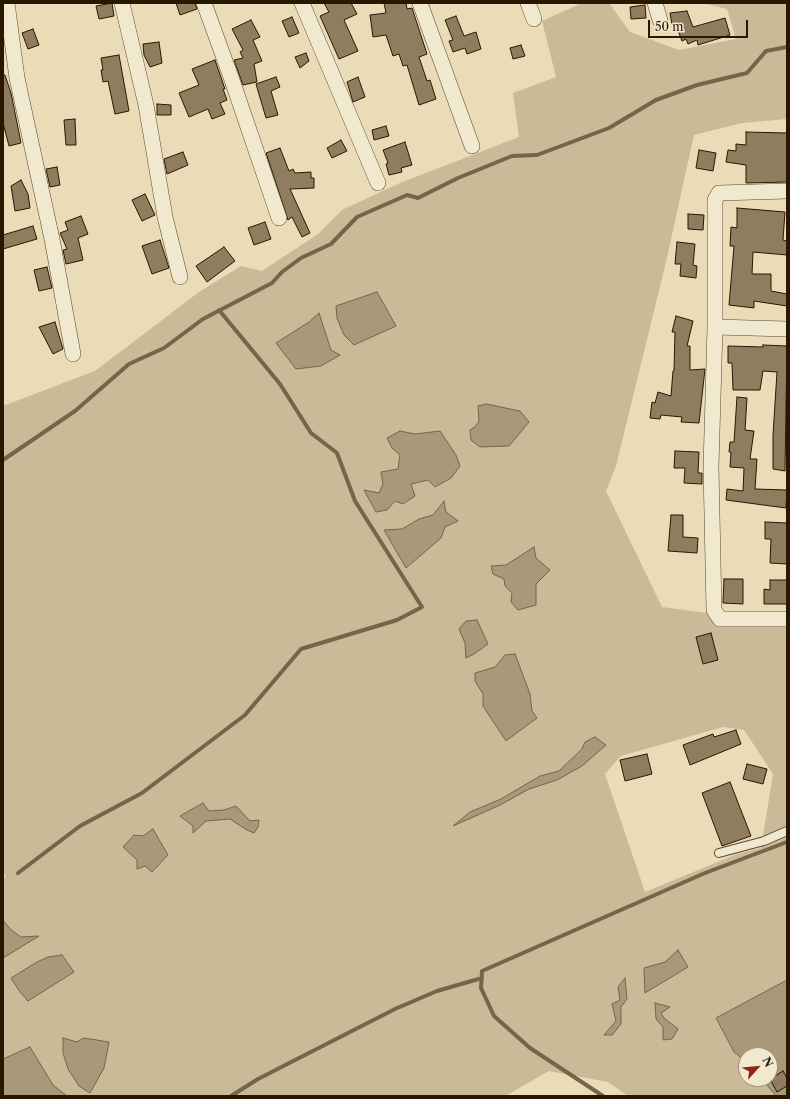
<!DOCTYPE html>
<style>
body{margin:0}
#map{position:relative;width:790px;height:1099px;overflow:hidden;background:#eadcb7;font-family:"Libre Caslon Text",serif}
canvas{display:block}
.frame{position:absolute;inset:0;border:4px solid #2a1700;pointer-events:none}
.north{position:absolute;left:738px;top:1047px;width:40px;height:40px;box-sizing:border-box;background:#f1e8d0;border:1px solid #a1947d;border-radius:50%;rotate:63deg;font-size:11px;font-weight:700;line-height:16px;text-align:center;color:#2a1700}
.north::after{content:'';display:block;margin:auto;width:14px;height:18px;background:#8f2418;clip-path:polygon(50% 0,100% 100%,50% 72%,0 100%)}
.scale{position:absolute;left:648px;top:20px;width:100px;height:18px;box-sizing:border-box;border:2px solid #2a1700;border-top:0;padding-left:5px;font-size:12px;line-height:14px;white-space:nowrap;color:#2a1700;-webkit-text-stroke:3px #f1e8d0;paint-order:stroke}
</style>
<div id="map">
<canvas width="790" height="1099"></canvas>
<div class="frame"></div>
<div class="north">N</div>
<div class="scale">50 m</div>
</div>
<script>
const ctx = document.querySelector('canvas').getContext('2d');
ctx.lineJoin = 'round';
function fillPath(path, color) { ctx.fillStyle = color; ctx.fill(path, 'evenodd'); }
const toPath = rows => new Path2D(rows.map(r => 'M' + r).join(''));
function trace(path, color, width, dash) { ctx.strokeStyle = color; ctx.lineWidth = width; ctx.lineCap = dash ? 'butt' : 'round'; ctx.setLineDash(dash || []); ctx.stroke(path); }
const green = toPath([
 [582,3,609,3,630,32,679,50,736,39,727,9,703,3,787,3,787,119,742,123,694,135,666,262,616,466,606,491,662,607,787,624,787,980,716,1018,734,1052,746,1062,746,1079,762,1079,776,1096,628,1096,608,1082,549,1071,505,1096,3,1096,3,879,6,877,3,872,3,406,95,371,199,292,241,266,262,271,318,234,342,210,400,183,519,137,513,93,556,77,542,21],
 [723,727,744,730,773,774,761,848,737,854,645,892,605,774,621,756]
]);
const water = toPath([
 [377,292,396,326,354,345,344,335,337,318,336,306,377,292],
 [319,313,331,350,340,355,321,366,296,369,276,343,309,322,319,313],
 [486,404,520,411,529,422,509,446,480,447,471,440,470,430,475,427,479,421,478,406,486,404],
 [400,431,415,434,440,431,456,455,460,466,451,478,435,487,428,480,411,484,415,496,403,504,395,501,387,510,376,512,364,490,379,493,383,484,381,472,398,469,400,455,392,448,387,438,400,431],
 [444,501,446,512,458,521,445,527,441,538,406,568,384,530,402,529,419,519,433,515,444,501],
 [534,547,536,558,550,570,536,584,536,605,518,610,511,602,512,593,505,586,504,579,493,574,491,566,506,565,534,547],
 [477,620,488,644,474,654,466,658,465,643,459,629,466,621,477,620],
 [515,654,530,694,532,711,537,718,506,741,483,706,483,694,475,681,475,673,495,667,505,655,515,654],
 [595,737,606,745,582,766,557,780,529,789,500,805,453,826,470,812,501,799,540,776,559,771,582,749,585,742,595,737],
 [203,803,209,811,224,810,236,806,250,821,259,820,258,827,254,833,247,830,230,819,206,821,193,833,193,826,180,816,203,803],
 [153,829,168,855,152,872,145,866,137,869,137,860,123,847,134,835,143,836,153,829],
 [3,920,10,929,21,937,39,936,3,958,3,920],
 [678,950,688,967,645,993,644,968,665,962,678,950],
 [62,955,74,972,28,1001,20,992,11,978,37,962,48,957,62,955],
 [625,978,627,999,621,1007,621,1024,612,1035,604,1035,616,1021,612,1004,620,1000,618,987,625,978],
 [787,980,787,1096,776,1096,762,1079,770,1079,770,1055,746,1055,746,1062,734,1052,716,1018,787,980],
 [655,1003,670,1007,661,1013,664,1018,678,1029,672,1039,663,1040,663,1027,656,1019,655,1003],
 [63,1038,77,1042,84,1038,109,1042,104,1068,90,1093,79,1086,68,1069,63,1053,63,1038],
 [30,1047,53,1085,67,1096,3,1096,3,1059,30,1047]
]);
const stream = toPath([
 [3,460,75,411,129,364,164,348,203,319,272,283,282,272,301,258,331,244,357,217,407,195,418,198,458,178,512,156,537,155,609,128,656,100,697,85,747,73,766,51,787,47],
 [18,873,80,826,142,793,245,715,301,649,397,620,422,607,355,501,337,453,311,433,280,384,219,310],
 [231,1096,258,1079,395,1009,437,991,482,978],
 [603,1096,530,1048,494,1016,481,988,482,971,705,873,787,842]
]);
const building = toPath([
 [112,3,114,16,99,19,96,6,112,3],
 [176,3,195,3,197,9,180,15,176,3],
 [324,3,351,3,357,14,344,20,358,51,339,59,320,16,329,12,324,3],
 [384,3,406,3,407,9,412,8,427,54,419,57,427,81,430,80,436,99,419,105,407,65,403,66,399,54,393,56,386,35,373,37,370,15,386,13,384,3],
 [645,5,646,18,631,19,630,7,645,5],
 [687,11,693,27,725,18,730,35,698,45,697,40,688,44,686,39,682,41,676,25,672,25,670,13,687,11],
 [456,16,464,36,476,32,481,49,467,54,465,48,453,52,449,41,453,40,445,20,456,16],
 [292,17,299,33,289,37,282,21,292,17],
 [251,20,260,37,253,40,262,61,254,64,257,82,243,85,234,60,243,58,240,52,243,50,232,29,251,20],
 [33,29,39,45,28,49,22,33,33,29],
 [159,42,162,63,150,67,144,55,143,44,159,42],
 [521,45,525,56,513,59,510,48,521,45],
 [306,53,309,61,300,68,295,57,306,53],
 [119,55,129,111,115,114,108,81,103,82,101,70,103,70,101,58,119,55],
 [215,60,225,89,223,89,227,100,220,103,225,114,212,119,208,109,189,117,179,93,199,85,192,69,215,60],
 [3,75,5,75,11,93,21,143,9,146,3,123,3,75],
 [276,77,280,87,271,91,278,115,266,118,256,84,276,77],
 [358,77,365,97,353,102,347,82,358,77],
 [157,104,171,105,171,115,157,115,157,104],
 [75,119,76,145,66,145,64,120,75,119],
 [386,126,389,136,374,140,372,130,386,126],
 [746,132,787,133,787,182,746,183,746,165,726,162,728,150,736,151,736,144,746,145,746,132],
 [341,140,347,151,332,158,327,148,341,140],
 [405,142,412,165,401,168,402,172,389,175,386,164,388,163,383,150,405,142],
 [280,148,289,171,293,169,295,173,311,172,311,178,314,178,314,188,290,189,310,233,302,237,292,217,288,220,266,153,280,148],
 [699,150,716,153,713,171,696,168,699,150],
 [183,152,188,165,167,174,164,159,183,152],
 [57,167,60,185,50,187,46,169,57,167],
 [21,180,28,194,30,208,15,211,11,186,21,180],
 [145,194,155,215,142,221,132,200,145,194],
 [737,208,785,212,783,240,787,241,787,255,753,252,752,274,771,274,771,291,787,294,787,306,754,301,754,308,729,305,734,246,730,246,731,227,737,228,737,208],
 [688,214,704,215,703,230,688,229,688,214],
 [81,216,88,234,78,238,83,260,66,264,63,250,67,249,60,233,68,230,65,222,81,216],
 [265,222,271,239,254,245,248,228,265,222],
 [33,226,37,239,3,249,3,235,33,226],
 [160,240,169,268,152,274,142,246,160,240],
 [677,242,695,244,693,265,697,266,696,278,680,276,681,264,675,264,677,242],
 [224,247,235,261,207,282,196,266,224,247],
 [47,267,52,288,39,291,34,270,47,267],
 [676,316,693,321,687,346,690,346,690,370,705,369,699,423,681,422,682,417,661,415,660,419,650,418,652,402,655,403,658,392,671,396,673,371,674,371,675,332,672,332,676,316],
 [55,322,63,349,53,354,39,327,55,322],
 [763,345,787,346,785,471,773,469,773,435,777,372,763,371,760,390,733,390,732,363,728,363,728,346,763,347,763,345],
 [737,397,747,398,745,430,754,431,750,459,757,459,755,489,787,490,786,508,726,500,727,489,743,491,744,468,730,467,731,452,729,452,730,442,734,442,737,397],
 [675,451,699,452,698,473,702,473,702,484,684,483,685,468,674,468,675,451],
 [671,515,683,515,683,537,698,538,697,553,668,551,671,515],
 [765,522,787,523,787,564,770,563,771,539,765,539,765,522],
 [724,579,743,579,743,604,723,603,724,579],
 [770,580,787,580,787,604,764,604,764,589,770,590,770,580],
 [711,633,718,660,703,664,696,637,711,633],
 [736,730,741,744,690,765,683,745,713,734,714,737,736,730],
 [647,754,652,774,625,781,620,760,647,754],
 [747,764,767,769,763,784,743,779,747,764],
 [730,782,751,836,722,846,702,793,730,782],
 [783,1071,787,1078,787,1086,777,1092,770,1079,783,1071]
]);
const lane = toPath([
 [719,853,764,841,787,831]
]);
const street = toPath([
 [7,3,17,78,52,239,73,354],
 [122,3,146,105,165,217,180,277],
 [204,3,232,80,279,218],
 [302,3,378,183],
 [420,3,472,146],
 [528,3,534,19],
 [655,3,660,20],
 [787,191,719,193,715,200,715,327,711,467,714,610,720,619,787,619],
 [715,327,787,329]
]);
fillPath(green, '#c9bb98');
fillPath(water, '#a99979');
trace(water, '#766549', 1);
trace(stream, '#766549', 4);
fillPath(building, '#8e7d5f');
trace(building, '#2a1700', 1);
trace(lane, '#5a482e', 10);
trace(street, '#5a482e', 16);
trace(lane, '#f1e8d0', 8);
trace(street, '#f1e8d0', 15);
</script>
